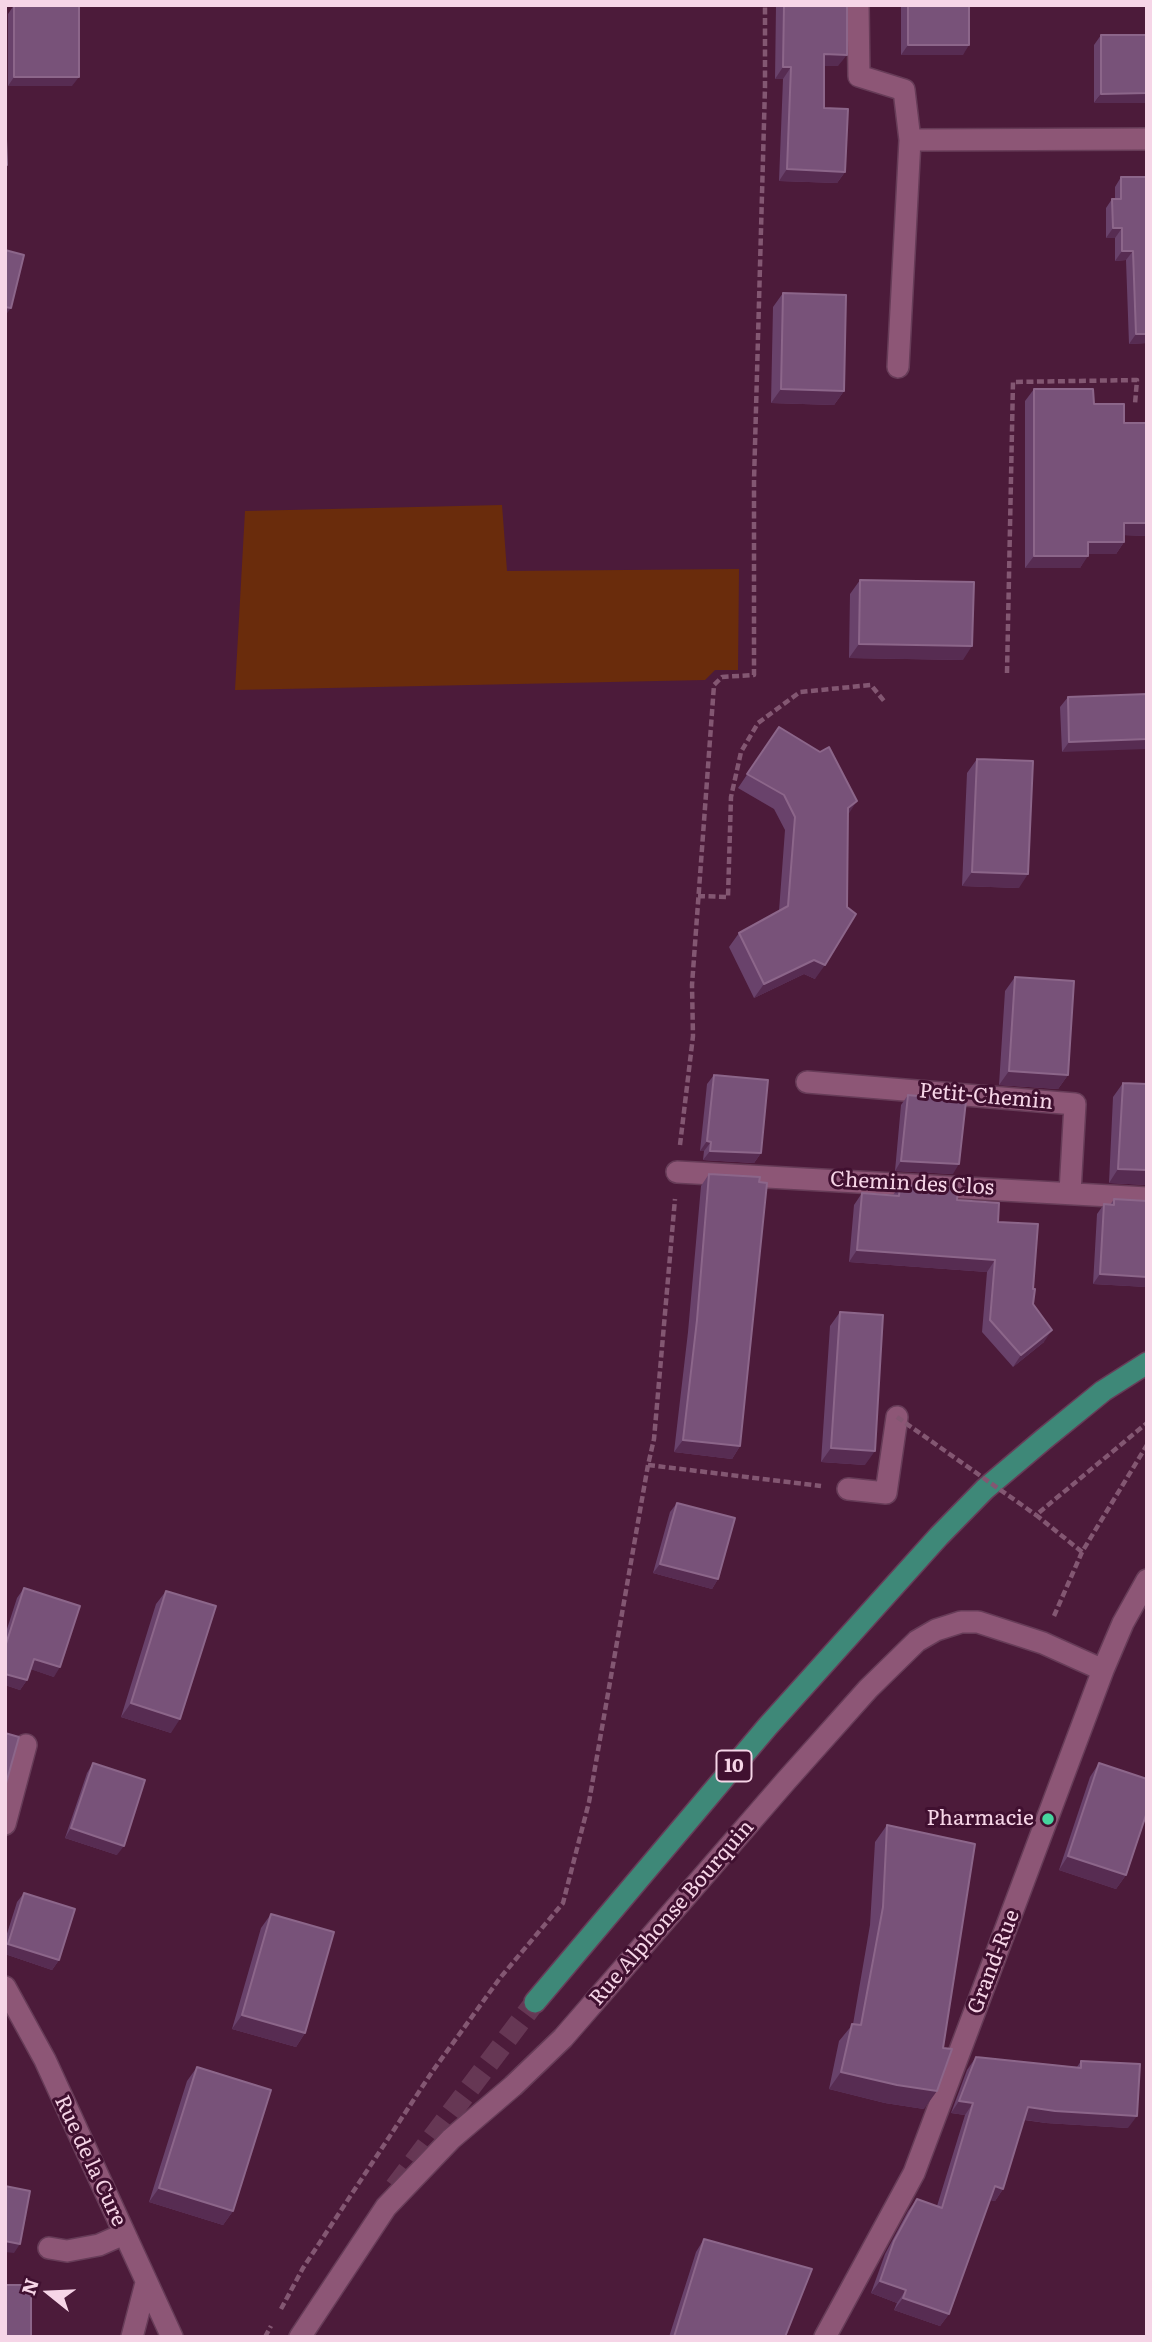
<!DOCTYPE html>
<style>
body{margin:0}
#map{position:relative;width:1152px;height:2342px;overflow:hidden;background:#4c1b3a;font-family:Literata,serif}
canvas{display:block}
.frame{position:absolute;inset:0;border:7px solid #f6d5e7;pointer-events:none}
.north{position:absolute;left:14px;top:2258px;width:70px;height:70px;-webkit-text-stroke:5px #401030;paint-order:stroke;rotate:288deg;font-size:19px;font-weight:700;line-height:28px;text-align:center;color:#f6d5e7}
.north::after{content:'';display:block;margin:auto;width:24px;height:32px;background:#f6d5e7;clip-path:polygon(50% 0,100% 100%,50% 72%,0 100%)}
</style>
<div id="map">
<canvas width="1152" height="2342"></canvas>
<div class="frame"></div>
<div class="north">N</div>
</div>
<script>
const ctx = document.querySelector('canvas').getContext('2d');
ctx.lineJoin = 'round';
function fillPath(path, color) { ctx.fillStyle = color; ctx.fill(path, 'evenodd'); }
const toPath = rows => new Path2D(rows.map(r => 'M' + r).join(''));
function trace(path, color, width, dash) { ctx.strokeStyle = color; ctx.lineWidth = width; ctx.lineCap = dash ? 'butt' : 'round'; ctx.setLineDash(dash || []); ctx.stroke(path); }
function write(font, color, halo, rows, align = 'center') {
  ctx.font = font + ' Literata,serif'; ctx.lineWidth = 6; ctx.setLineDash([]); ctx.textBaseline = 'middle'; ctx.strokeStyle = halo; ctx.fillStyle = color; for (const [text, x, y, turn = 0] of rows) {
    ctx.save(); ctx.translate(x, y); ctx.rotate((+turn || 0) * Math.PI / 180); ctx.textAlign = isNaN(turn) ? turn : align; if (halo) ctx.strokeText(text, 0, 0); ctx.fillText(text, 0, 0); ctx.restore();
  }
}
const green = toPath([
 [502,505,507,571,739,569,738,670,715,670,705,680,235,690,245,511]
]);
const majorTunnel = toPath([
 [395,2187,535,2002]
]);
const path = toPath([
 [1007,673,1013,382,1137,380,1135,404],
 [698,896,728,897,731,797,741,752,758,723,800,692,871,685,884,701],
 [680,1145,693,1036,692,985,714,685,722,677,754,675,754,481,765,87,765,5],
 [648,1465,821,1486],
 [1082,1552,1036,1515,1147,1423],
 [1054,1616,1082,1552,1147,1445],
 [281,2309,303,2268,432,2072,500,1978,563,1903,589,1802,648,1465,654,1439,675,1199],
 [265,2337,271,2326]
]);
const minor = toPath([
 [858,5,859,76,904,90,910,140,1147,139],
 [898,367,910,140],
 [807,1082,1075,1104,1070,1192],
 [677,1172,1147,1198],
 [848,1489,886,1493,897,1417],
 [5,1824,26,1745],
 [5,1987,45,2060,172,2337],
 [49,2248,67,2251,99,2245,124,2234],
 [132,2337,146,2283],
 [300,2337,386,2207,451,2139,513,2086,563,2038,785,1782,868,1689,917,1641,936,1630,961,1622,978,1622,1043,1643,1103,1670],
 [825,2337,914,2173,1103,1670,1123,1623,1147,1580]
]);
const major = toPath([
 [535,2002,768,1726,939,1536,985,1489,1044,1439,1103,1391,1147,1363]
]);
const pathBridge = toPath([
 [897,1417,1036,1515]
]);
const wall = toPath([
 [14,5,72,86,8,86,8,14],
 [776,5,847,5,838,66,824,66,824,108,845,172,837,183,779,181,783,79,775,79],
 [901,5,969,5,963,55,901,55],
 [1101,35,1147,35,1094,103,1094,45],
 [1121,177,1147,177,1147,343,1129,344,1126,260,1115,261,1115,238,1106,238,1106,208,1112,199,1115,199,1115,187],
 [783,293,844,391,834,405,771,403,773,307],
 [1034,389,1094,404,1124,423,1147,423,1147,536,1124,535,1124,542,1116,554,1088,554,1080,568,1025,568,1025,401],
 [860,580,963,660,849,658,850,594],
 [1147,694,1062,752,1060,707,1068,697],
 [779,727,848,815,815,979,804,974,754,998,729,947,739,933,779,911,785,830,774,809,738,788],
 [977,759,1019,888,962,886,967,773],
 [1015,977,1068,1075,1058,1089,999,1085,1005,991],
 [714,1075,761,1153,754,1163,703,1160,704,1151,700,1151,707,1084],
 [1123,1083,1147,1084,1147,1185,1109,1183,1113,1097],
 [908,1095,953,1174,895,1171,901,1105],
 [709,1174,740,1446,732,1459,674,1452,688,1332,701,1186],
 [900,1185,957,1200,998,1222,1033,1289,1033,1304,1044,1342,1013,1367,982,1332,987,1272,849,1262,854,1205,862,1193,893,1195],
 [1114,1199,1147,1287,1093,1284,1097,1214,1104,1204,1110,1205],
 [840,1312,865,1465,821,1462,830,1326],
 [677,1503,718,1579,712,1589,653,1573,670,1512],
 [24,1588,54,1677,31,1669,27,1680,20,1690,5,1685,5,1635,17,1598],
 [166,1591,171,1733,121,1717,156,1604],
 [93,1763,117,1855,65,1838,87,1773],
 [1099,1763,1126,1875,1116,1889,1059,1870,1090,1777],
 [887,1825,924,2109,885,2103,829,2089,839,2041,853,2024,870,1925,875,1842],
 [24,1893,59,1960,52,1970,5,1954,5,1940,17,1902],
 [271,1914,305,2033,296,2047,232,2029,261,1928],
 [976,2057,1077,2067,1081,2061,1128,2128,1046,2123,1024,2120,1003,2189,995,2201,990,2200,949,2314,940,2326,894,2310,897,2303,871,2293,885,2254,908,2211,917,2199,937,2206,965,2115,951,2113,967,2070],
 [197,2067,233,2211,223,2225,149,2202,187,2081],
 [704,2239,785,2337,669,2337,696,2252]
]);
const shadedWall = toPath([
 [908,45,969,45,963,55,901,55],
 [824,54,847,55,838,66,816,66],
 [783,67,791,67,783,79,775,79],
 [14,77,79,77,72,86,8,86],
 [1147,93,1147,103,1094,103,1101,94],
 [787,169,845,172,837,183,779,181],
 [1113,228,1122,228,1115,238,1106,238],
 [1122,251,1133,251,1126,260,1115,261],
 [5,307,11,308,5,316],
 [1136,334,1147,334,1147,343,1129,344],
 [781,389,844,391,834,405,771,403],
 [1124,523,1147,523,1147,536,1116,535],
 [1088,542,1124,542,1116,554,1080,554],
 [1034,556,1088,556,1080,568,1025,568],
 [859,644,972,646,963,660,849,658],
 [1147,739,1147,749,1062,752,1069,742],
 [857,801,848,815,848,808],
 [972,872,1028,874,1019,888,962,886],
 [814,960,825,965,815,979,804,974,754,998,764,984],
 [1009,1071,1068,1075,1058,1089,999,1085],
 [707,1141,711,1142,704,1151,700,1151],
 [710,1151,761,1153,754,1163,703,1160],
 [901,1161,959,1164,953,1174,895,1171],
 [1118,1169,1147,1170,1147,1185,1109,1183],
 [857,1250,995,1260,987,1272,849,1262],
 [1100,1274,1147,1277,1147,1287,1093,1284],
 [1052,1330,1044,1342,1013,1367,1021,1355],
 [683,1440,740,1446,732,1459,674,1452],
 [831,1448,875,1451,865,1465,821,1462],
 [660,1564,718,1579,712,1589,653,1573],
 [34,1659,60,1667,54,1677,27,1668],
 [5,1674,27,1680,20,1690,5,1685],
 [131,1703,180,1719,171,1733,121,1717],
 [71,1828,124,1846,117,1855,65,1838],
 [1068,1856,1126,1875,1116,1889,1059,1870],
 [8,1944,59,1960,52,1970,5,1954,5,1948],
 [242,2015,305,2033,296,2047,232,2029],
 [841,2072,937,2091,924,2109,885,2103,829,2089],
 [959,2101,973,2103,965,2115,951,2113],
 [1028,2107,1137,2116,1128,2128,1046,2123,1020,2119],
 [995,2186,1003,2189,995,2201,986,2199],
 [159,2188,233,2211,223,2225,149,2202],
 [5,2241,20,2244,14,2253,5,2252],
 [880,2281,906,2290,897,2303,871,2293],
 [903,2298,949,2314,940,2326,894,2310]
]);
const building = toPath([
 [14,5,79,5,79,77,14,77,14,5],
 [784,5,847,5,847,55,824,54,824,108,848,109,845,172,787,169,791,67,783,67,784,5],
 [908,5,969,5,969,45,908,45,908,5],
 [1101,35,1147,35,1147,93,1101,94,1101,35],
 [5,113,7,165,5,165,5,113],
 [1121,177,1147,177,1147,334,1136,334,1133,251,1122,251,1122,228,1113,228,1112,199,1121,199,1121,177],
 [5,250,24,255,11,308,5,307,5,250],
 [783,293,846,295,844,391,781,389,783,293],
 [1034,389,1093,389,1094,404,1124,404,1124,423,1147,423,1147,523,1124,523,1124,542,1088,542,1088,556,1034,556,1034,389],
 [860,580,974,582,972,646,859,644,860,580],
 [1147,694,1147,739,1069,742,1068,697,1147,694],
 [779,727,820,752,829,747,857,801,848,808,847,907,856,914,825,965,814,960,764,984,739,933,788,906,795,817,784,795,747,774,779,727],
 [977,759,1033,761,1028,874,972,872,977,759],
 [1015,977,1074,981,1068,1075,1009,1071,1015,977],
 [714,1075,768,1080,761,1153,710,1151,711,1142,707,1141,714,1075],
 [1123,1083,1147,1084,1147,1170,1118,1169,1123,1083],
 [908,1095,966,1101,959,1164,901,1161,908,1095],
 [709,1174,760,1177,759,1182,767,1183,740,1446,683,1440,697,1320,709,1174],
 [900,1185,958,1188,957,1200,999,1203,998,1222,1038,1224,1033,1289,1035,1289,1033,1304,1052,1330,1021,1355,990,1320,995,1260,857,1250,862,1193,899,1196,900,1185],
 [1114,1199,1147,1201,1147,1277,1100,1274,1104,1204,1114,1205,1114,1199],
 [840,1312,883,1315,875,1451,831,1448,840,1312],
 [677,1503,735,1518,718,1579,660,1564,677,1503],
 [24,1588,80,1606,60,1667,34,1659,27,1680,5,1674,5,1647,24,1588],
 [166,1591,216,1606,180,1719,131,1703,166,1591],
 [5,1733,19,1737,5,1787,5,1733],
 [93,1763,145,1780,124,1846,71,1828,93,1763],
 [1099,1763,1147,1779,1147,1812,1126,1875,1068,1856,1099,1763],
 [887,1825,975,1844,943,2048,952,2049,937,2091,897,2085,841,2072,852,2024,861,2025,883,1907,887,1825],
 [24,1893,75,1909,59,1960,8,1944,24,1893],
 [271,1914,334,1932,305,2033,242,2015,271,1914],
 [976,2057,1081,2068,1081,2061,1140,2064,1137,2116,1055,2111,1028,2107,1003,2189,995,2186,949,2314,903,2298,906,2290,880,2281,894,2241,917,2199,942,2208,973,2103,959,2101,976,2057],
 [197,2067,271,2090,233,2211,159,2188,197,2067],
 [5,2186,30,2191,20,2244,5,2241,5,2186],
 [704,2239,812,2269,785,2337,674,2337,704,2239],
 [5,2285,31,2285,31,2337,5,2337,5,2285]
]);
const markers = [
 [1048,1819,7,"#46d49e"]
];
const shields = [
 [734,1766,35]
];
const shieldNames = [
 ["10",734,1766]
];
const streetNames = [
 ["Petit-Chemin",986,1097,5],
 ["Chemin des Clos",912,1184,3],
 ["Rue Alphonse Bourquin",672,1913,-49],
 ["Grand-Rue",994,1962,-69],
 ["Rue de la Cure",90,2161,65]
];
const poiNames = [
 ["Pharmacie",1034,1819]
];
fillPath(green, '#6a2c0c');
trace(majorTunnel, '#663754', 21, [21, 10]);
trace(minor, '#673c58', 24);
trace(major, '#673c58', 24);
trace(path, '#835772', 4.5, [7, 3.5]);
trace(minor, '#8d5676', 21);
trace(major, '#3e8878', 21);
trace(pathBridge, '#835772', 4.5, [7, 3.5]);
fillPath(wall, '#69426b');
fillPath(shadedWall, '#572c52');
fillPath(building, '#785279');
trace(building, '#8c668a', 2);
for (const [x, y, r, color] of markers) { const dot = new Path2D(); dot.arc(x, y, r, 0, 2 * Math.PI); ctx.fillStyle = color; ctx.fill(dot); trace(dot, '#401030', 2.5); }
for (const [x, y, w] of shields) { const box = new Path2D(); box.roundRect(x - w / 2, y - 15.5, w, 31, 5); ctx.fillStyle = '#401030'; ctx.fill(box); trace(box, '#f6d5e7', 2); }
write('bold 19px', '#f6d5e7', null, shieldNames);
write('21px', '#f6d5e7', '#401030', streetNames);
write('21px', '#f6d5e7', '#401030', poiNames, 'right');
</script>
